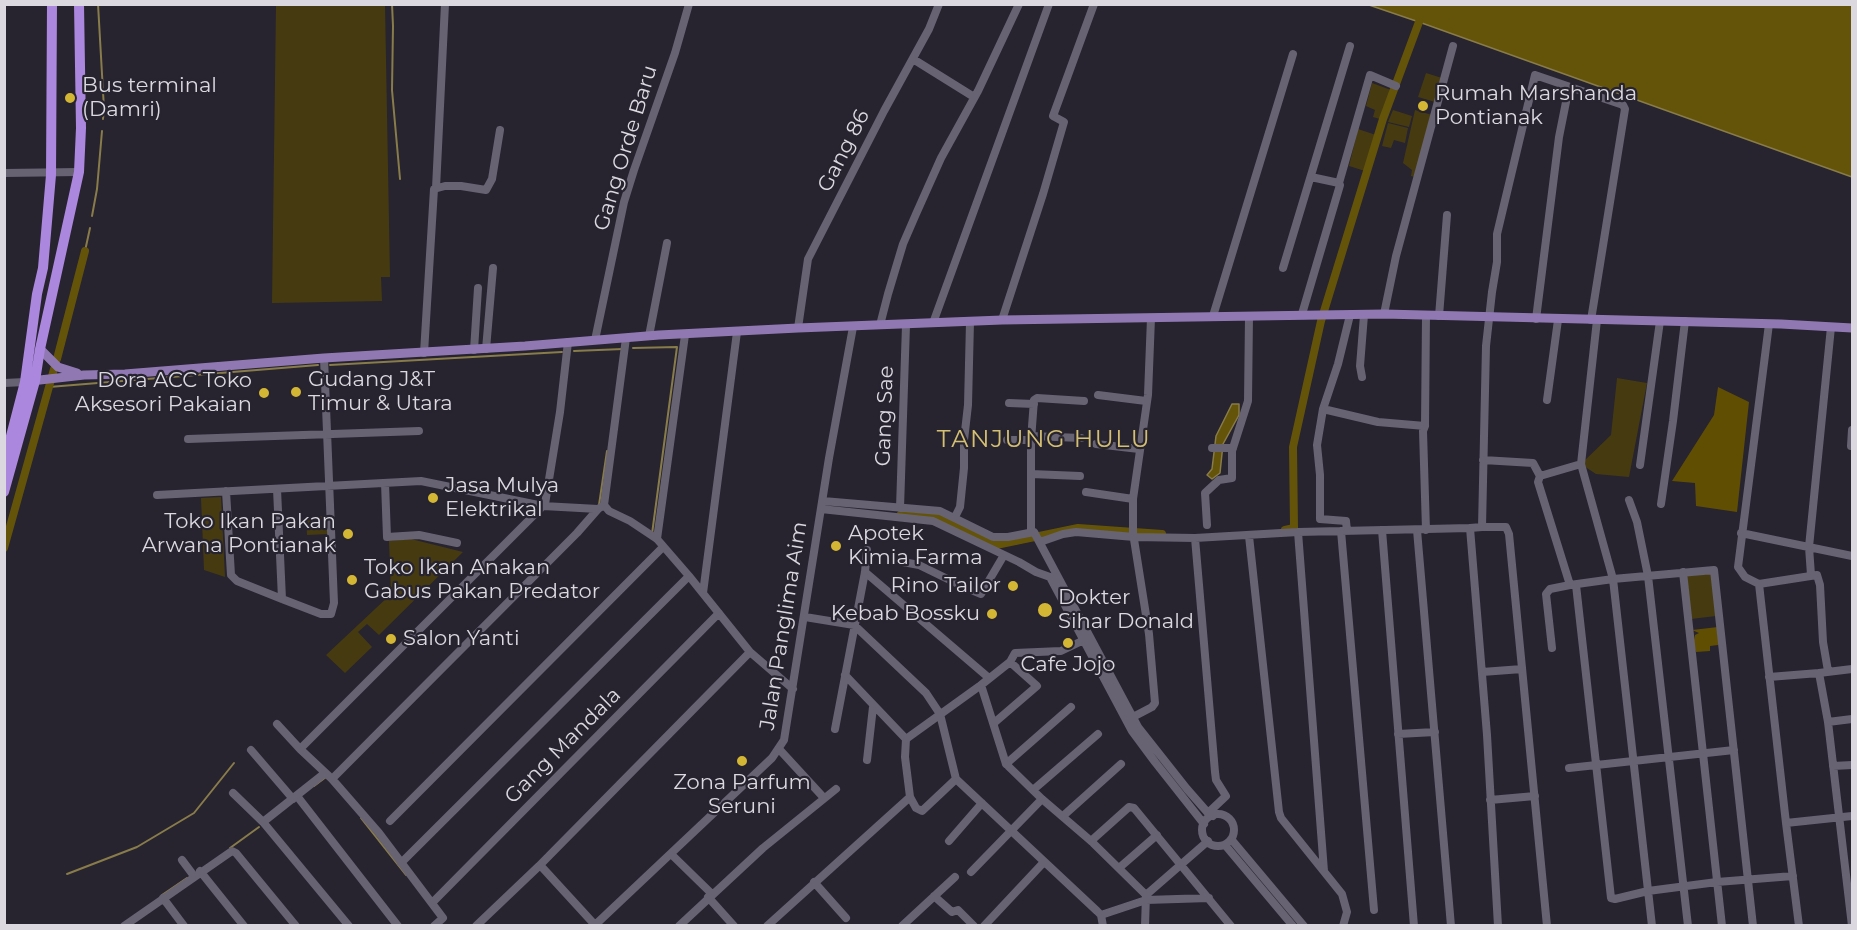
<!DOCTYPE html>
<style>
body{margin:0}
#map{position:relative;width:1857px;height:930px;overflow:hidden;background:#27232f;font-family:Montserrat,sans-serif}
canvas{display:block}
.frame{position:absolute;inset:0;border:6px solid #dbd8e0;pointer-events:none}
</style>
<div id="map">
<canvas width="1857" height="930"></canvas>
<div class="frame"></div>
</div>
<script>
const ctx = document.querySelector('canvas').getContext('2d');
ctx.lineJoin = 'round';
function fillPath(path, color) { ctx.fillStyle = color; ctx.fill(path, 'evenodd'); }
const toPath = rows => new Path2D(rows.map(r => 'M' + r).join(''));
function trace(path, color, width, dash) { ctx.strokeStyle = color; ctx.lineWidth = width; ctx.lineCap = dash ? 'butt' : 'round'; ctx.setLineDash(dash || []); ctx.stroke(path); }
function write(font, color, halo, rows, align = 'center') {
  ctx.font = font + ' Montserrat,sans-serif'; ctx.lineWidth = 4.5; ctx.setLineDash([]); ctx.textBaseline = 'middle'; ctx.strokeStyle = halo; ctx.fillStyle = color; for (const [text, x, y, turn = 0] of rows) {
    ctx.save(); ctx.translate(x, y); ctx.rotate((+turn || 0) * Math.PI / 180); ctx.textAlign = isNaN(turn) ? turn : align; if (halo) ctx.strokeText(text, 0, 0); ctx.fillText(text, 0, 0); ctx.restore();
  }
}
const green = toPath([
 [276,5,385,5,390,277,381,277,382,301,272,303],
 [1426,73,1442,78,1435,102,1418,97],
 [1372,83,1391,90,1380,119,1373,117,1375,110,1366,106],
 [1393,110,1412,116,1409,127,1388,122],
 [1415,110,1432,115,1415,177,1411,176,1412,170,1403,163],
 [1388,123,1408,128,1405,143,1394,140,1391,148,1382,146],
 [1358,129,1376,135,1365,171,1349,166],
 [1617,378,1647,383,1629,477,1596,474,1581,464,1611,435],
 [221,497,225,577,204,570,201,498],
 [328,516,329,534,307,535,306,517],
 [411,539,463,552,379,635,367,624,358,632,372,647,345,673,326,655,391,594,389,541],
 [1711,573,1716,616,1691,619,1687,576]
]);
const forest = toPath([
 [1718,387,1749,402,1737,512,1696,506,1695,483,1672,481,1714,415],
 [1718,627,1718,645,1710,646,1710,651,1696,652,1693,645,1695,635,1699,633,1692,630]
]);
const water = toPath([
 [1369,5,1852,5,1852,177,1419,22,1369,5],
 [1232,404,1239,404,1239,415,1223,444,1220,473,1212,479,1207,475,1212,469,1216,436,1232,404]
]);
const stream = toPath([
 [98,4,104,109,103,119],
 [392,4,393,26,392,90,400,179],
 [92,216,97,189,102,131],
 [85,251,90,228],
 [633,348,677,347,652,534],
 [574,351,623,349],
 [330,365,562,352],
 [49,387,318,365],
 [599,505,607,451],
 [314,786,326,777],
 [361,818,406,875],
 [230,848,259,827],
 [67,874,137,847,194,813,234,763],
 [162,895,187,878]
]);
const canal = toPath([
 [57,359,85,251],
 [901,514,935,517,996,545,1078,528,1162,534],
 [1285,530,1294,528,1293,447,1321,321,1383,119,1419,22],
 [4,548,54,369]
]);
const minor = toPath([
 [913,59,974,97],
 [4,173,79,172],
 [1339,183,1370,75,1396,86],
 [436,188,445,4],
 [1283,268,1350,46],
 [1302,314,1340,185,1339,183,1311,177],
 [1384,314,1396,256,1453,46],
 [1213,316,1293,54],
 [1439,316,1447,215],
 [1536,319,1559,137,1569,87],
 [1002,320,1043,194,1064,122,1053,116,1094,4],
 [1597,320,1581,464,1613,579,1652,926],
 [933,323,1049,4],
 [1769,324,1738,567,1745,577,1759,584,1786,823,1799,926],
 [880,325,888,294,903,244,916,214,941,158,978,91,1019,4],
 [798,328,808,259,884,111,929,29,939,4],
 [649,336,667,243],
 [595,340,624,202,634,170,675,53,689,4],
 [486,349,493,268],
 [474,350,478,288],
 [424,353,434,189,445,186,461,186,486,190,492,179,500,130],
 [1362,377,1360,366,1364,315],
 [4,383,25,382],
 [1098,395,1146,401],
 [1547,400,1558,320],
 [1009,403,1034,404],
 [1323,409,1378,422,1425,426,1426,315],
 [1425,426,1423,431,1426,530],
 [1031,436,1081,438],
 [188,439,419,431],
 [1007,440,1031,440],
 [1096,444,1139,449],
 [1851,446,1852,430],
 [1212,448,1233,448],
 [1483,460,1533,463,1540,476],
 [1581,464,1540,476,1538,482,1570,585,1613,579,1714,570,1753,926],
 [1640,465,1660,321],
 [1031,474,1080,476],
 [385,483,387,537,419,535,457,543],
 [277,489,282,599],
 [226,491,231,575,237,581,282,599,321,614,331,614,334,603,324,358],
 [1086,492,1133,499],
 [157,495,421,481,543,506,598,509,604,505],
 [1629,500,1637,522,1648,576,1688,926],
 [823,501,940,511,993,537,1008,537,1034,532,1138,727,1187,789,1208,813,1213,816],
 [1661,504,1673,421,1685,321],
 [604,505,609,511,630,521,657,539,689,576,750,652,793,689],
 [604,505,626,338],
 [900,508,906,325],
 [821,509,933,521,1019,562,1036,572,1050,577,1132,731,1155,762,1204,824],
 [955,517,960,507,964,468,964,440,968,405,970,322],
 [1207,525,1205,493,1219,480,1232,478,1232,451,1248,401,1249,316],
 [1482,527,1506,527,1509,534,1547,926],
 [1382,530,1414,926],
 [1417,530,1451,926],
 [1031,531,1031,440,1034,400,1037,398,1084,401],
 [1341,531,1374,910],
 [1347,531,1346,521,1320,519,1320,475,1317,445,1323,409,1338,364,1350,315],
 [1298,532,1324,871],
 [1741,533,1852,556],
 [1249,536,1279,812,1281,818,1342,894,1347,912,1343,926],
 [1195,538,1215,772,1216,780,1226,796,1208,813],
 [657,539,685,335],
 [1040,542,1063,534,1076,532,1134,537,1195,538,1298,532,1470,528],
 [903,562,919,565,962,586,981,594,1004,555],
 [865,572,989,678],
 [1683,572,1722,926],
 [1811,575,1809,547,1831,327],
 [1759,584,1817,575,1820,585,1823,642,1828,671],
 [1576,585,1611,898,1615,899,1648,891,1717,882,1793,876],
 [703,593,737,332],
 [805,617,854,625,926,693,940,714,956,779,1097,911,1101,915,1103,926],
 [1552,648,1546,594,1550,589,1570,585],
 [1482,672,1522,669],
 [845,675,906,739,905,757,910,797,916,808,922,811,956,779],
 [1769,677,1819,673],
 [981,685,1006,764,1042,799,1091,841,1146,895,1145,926],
 [1133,717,1152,707,1155,703,1149,634,1133,533,1133,499,1148,395,1151,318],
 [1828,722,1852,719],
 [994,723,1037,686,1010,662],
 [277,724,300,749],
 [835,729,865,572,867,550],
 [1398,734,1435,732],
 [906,739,981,685,1010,662,1015,653,1061,651,1084,640],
 [779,749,824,798],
 [251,750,293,799],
 [867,760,873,707],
 [1006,764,1071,707],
 [1833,766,1852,765],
 [1569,768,1734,750],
 [332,779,577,533,598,509],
 [1033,790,1098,734],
 [233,793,263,822,349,926],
 [297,796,398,926],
 [1490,800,1535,796],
 '1202 830a16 16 0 1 1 32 0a16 16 0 1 1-32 0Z',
 [1063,816,1121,764],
 [390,821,663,547],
 [263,822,325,773],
 [1786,823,1852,816],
 [1231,839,1304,926],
 [949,841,982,803],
 [1091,841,1129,807,1134,808,1231,926],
 [1225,845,1293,926],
 [671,854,712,894],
 [182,860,194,876],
 [401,863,689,576],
 [540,865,595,925],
 [1119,868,1157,835],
 [200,871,244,926],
 [971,872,1042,799],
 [814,882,846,918],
 [1146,895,1208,841],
 [934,896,952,912,958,910,974,926],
 [708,897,734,926],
 [163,898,184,926],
 [432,903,719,613],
 [1101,915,1146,900,1209,898],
 [124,926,232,851,236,853,296,926],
 [434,926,443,918,379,833,332,779,300,749,545,504,560,412,568,342],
 [476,926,539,866,750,652],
 [594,926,772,758,784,740,829,458,853,327],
 [679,926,763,848,836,789],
 [767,926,910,797],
 [902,926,955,877],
 [984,926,1044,862],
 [1498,926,1487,735,1470,528,1482,527,1486,346,1492,292,1497,262,1497,234,1535,75,1623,105,1625,109,1591,320],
 [1852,926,1828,722,1819,673,1852,669]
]);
const major = toPath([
 [40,349,58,367,77,373],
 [31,381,84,375,125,374,324,358,525,346,659,335,798,328,1002,320,1384,314,1781,324,1852,328]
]);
const highway = toPath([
 [4,463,25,382,37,294,43,268,51,175,52,4],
 [4,492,35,381,40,349,79,172,81,128,79,4]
]);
const markers = [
 [70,98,6,"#d4b635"],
 [1423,106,6,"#d4b635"],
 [296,392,6,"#d4b635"],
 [264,393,6,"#d4b635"],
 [433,498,6,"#d4b635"],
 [348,534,6,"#d4b635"],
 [836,546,6,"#d4b635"],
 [352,580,6,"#d4b635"],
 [1013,586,6,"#d4b635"],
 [1045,610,8,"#d4b635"],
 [992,614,6,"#d4b635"],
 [391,639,6,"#d4b635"],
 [1068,643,6,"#d4b635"],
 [742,761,6,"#d4b635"]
];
const poiNames = [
 ["Bus terminal",82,86],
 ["(Damri)",82,110],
 ["Rumah Marshanda",1435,94],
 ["Pontianak",1435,118],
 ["Gudang J&T",308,380],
 ["Timur & Utara",308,404],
 ["Dora ACC Toko",252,381,"right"],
 ["Aksesori Pakaian",252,405,"right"],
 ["Jasa Mulya",445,486],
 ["Elektrikal",445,510],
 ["Toko Ikan Pakan",336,522,"right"],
 ["Arwana Pontianak",336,546,"right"],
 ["Apotek",848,534],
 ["Kimia Farma",848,558],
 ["Toko Ikan Anakan",364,568],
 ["Gabus Pakan Predator",364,592],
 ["Rino Tailor",1001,586,"right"],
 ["Dokter",1058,598],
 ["Sihar Donald",1058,622],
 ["Kebab Bossku",980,614,"right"],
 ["Salon Yanti",403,639],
 ["Cafe Jojo",1068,665,"center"],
 ["Zona Parfum",742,783,"center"],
 ["Seruni",742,807,"center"]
];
const streetNames = [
 ["Gang Orde Baru",626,148,-73],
 ["Gang 86",844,151,-63],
 ["Gang Sae",885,416,-88],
 ["Jalan Panglima Aim",784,626,-81],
 ["Gang Mandala",563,746,-45]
];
const quarterNames = [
 ["TANJUNG HULU",1044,440]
];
fillPath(green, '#463b10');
fillPath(forest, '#604f02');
fillPath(water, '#645409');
trace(water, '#887c4a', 1.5);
trace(stream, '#887c4a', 2);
trace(canal, '#645409', 8);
trace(minor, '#686372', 8);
trace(major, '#9079b3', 9);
trace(highway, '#ab87de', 10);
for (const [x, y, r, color] of markers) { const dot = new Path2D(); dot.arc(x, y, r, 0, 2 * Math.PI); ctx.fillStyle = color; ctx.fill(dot); trace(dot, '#27232f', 2); }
write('21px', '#dbd8e0', '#27232f', poiNames, 'left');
write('21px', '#dbd8e0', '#27232f', streetNames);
ctx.letterSpacing = '1.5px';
write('24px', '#d4c073', '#27232f', quarterNames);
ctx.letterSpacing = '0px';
</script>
